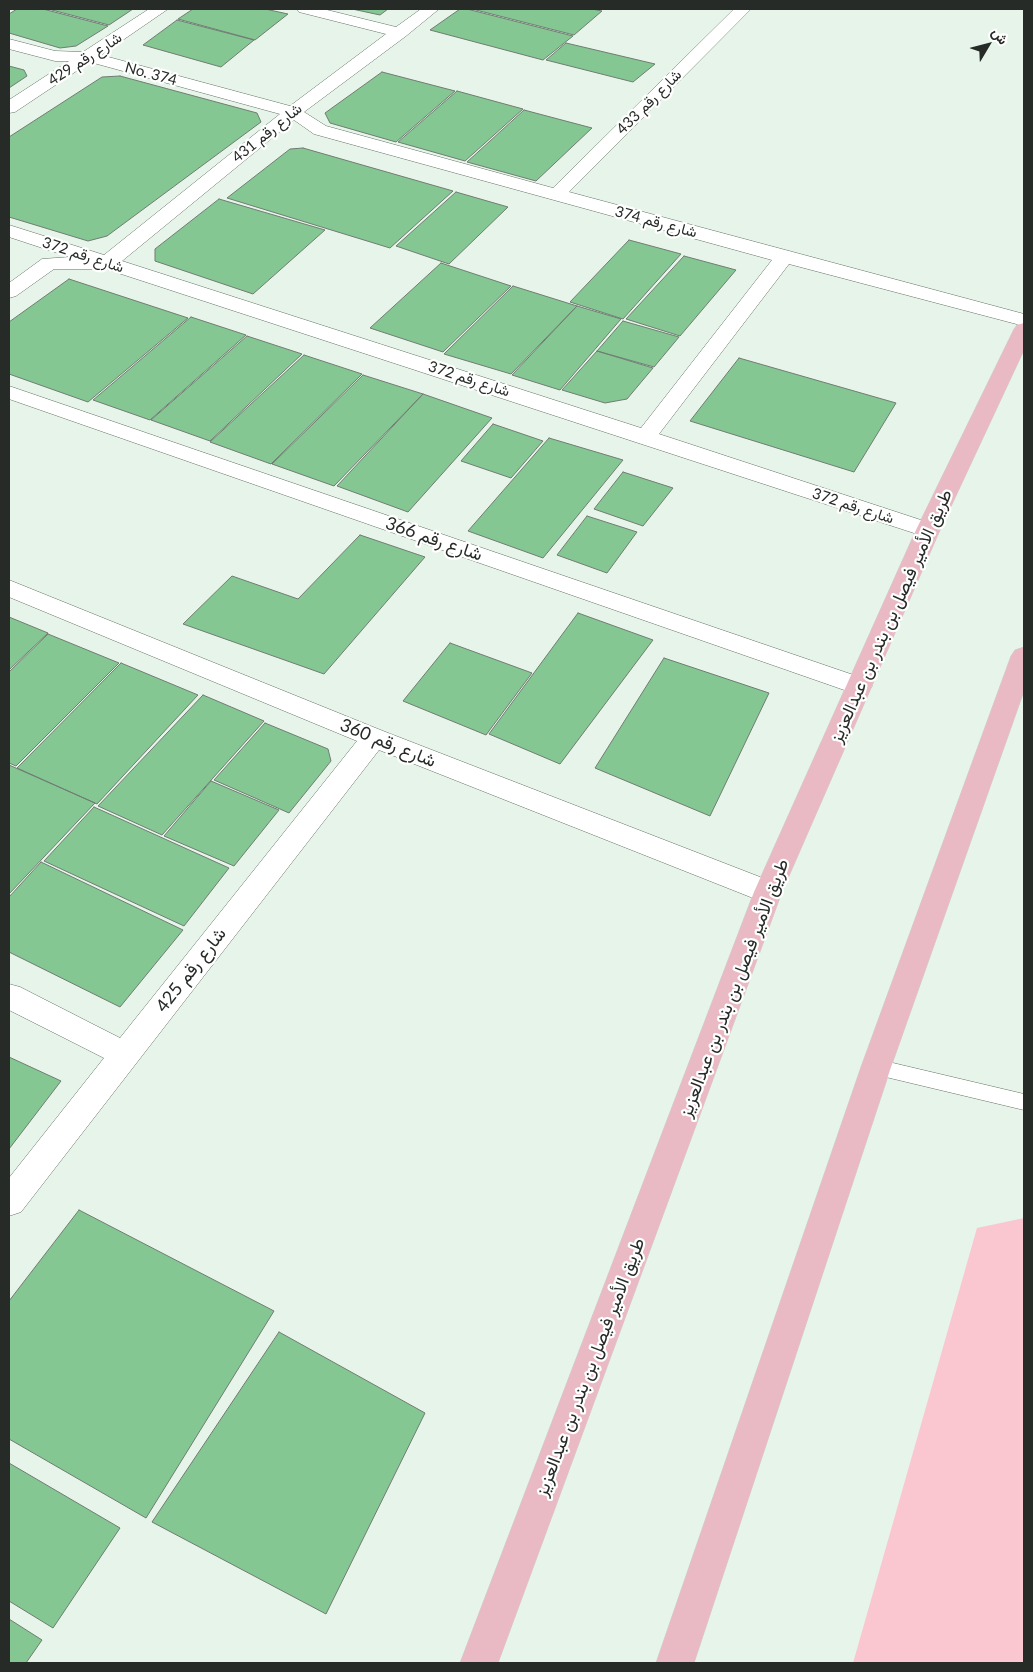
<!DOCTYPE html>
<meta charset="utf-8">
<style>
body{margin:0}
#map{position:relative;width:1033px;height:1672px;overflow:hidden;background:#e7f4e9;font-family:Lato,Vazirmatn,sans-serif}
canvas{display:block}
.frame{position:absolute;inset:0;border:10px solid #262b27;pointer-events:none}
.north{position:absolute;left:963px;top:20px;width:50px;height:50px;-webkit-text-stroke:4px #fff;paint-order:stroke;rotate:53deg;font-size:14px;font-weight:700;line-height:20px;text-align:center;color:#262b27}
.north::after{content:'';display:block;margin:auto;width:18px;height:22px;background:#262b27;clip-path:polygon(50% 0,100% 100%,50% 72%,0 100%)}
</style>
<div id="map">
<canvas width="1033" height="1672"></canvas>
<div class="frame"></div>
<div class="north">ش</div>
</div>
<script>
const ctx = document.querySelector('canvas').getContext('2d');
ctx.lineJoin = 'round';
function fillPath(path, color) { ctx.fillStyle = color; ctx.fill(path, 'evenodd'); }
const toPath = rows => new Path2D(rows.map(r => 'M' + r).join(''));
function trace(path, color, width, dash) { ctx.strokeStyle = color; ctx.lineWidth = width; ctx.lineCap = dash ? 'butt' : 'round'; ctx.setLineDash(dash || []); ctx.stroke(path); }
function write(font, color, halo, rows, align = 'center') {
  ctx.font = font + ' Lato,Vazirmatn,sans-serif'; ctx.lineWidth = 4.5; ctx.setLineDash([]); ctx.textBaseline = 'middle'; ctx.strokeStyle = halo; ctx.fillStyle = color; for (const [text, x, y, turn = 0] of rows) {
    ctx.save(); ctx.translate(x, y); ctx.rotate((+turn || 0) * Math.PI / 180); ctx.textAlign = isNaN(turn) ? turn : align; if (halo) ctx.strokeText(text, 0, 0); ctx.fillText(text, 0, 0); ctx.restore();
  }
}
const green = toPath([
 [1024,1218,1024,1663,853,1663,977,1228]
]);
const building = toPath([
 [17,9,43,9,108,26,76,46,60,48,9,33,9,14,17,9],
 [48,9,133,9,109,25,48,9],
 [193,9,265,9,288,14,255,40,178,19,193,9],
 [352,9,388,9,380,15,352,9],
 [460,9,467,9,573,36,543,60,430,30,460,9],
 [472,9,592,9,602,11,574,35,472,9],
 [177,20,254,40,221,67,143,45,177,20],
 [566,43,655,64,633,82,546,60,566,43],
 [9,66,24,70,27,76,9,88,9,66],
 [382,72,455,91,396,142,330,123,325,113,382,72],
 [120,76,257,113,261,122,107,236,88,241,9,217,9,137,102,77,120,76],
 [457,91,523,109,465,161,398,142,457,91],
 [524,110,592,128,536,181,467,162,524,110],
 [303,148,453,191,390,248,227,198,290,149,303,148],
 [456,192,508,207,449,264,396,246,456,192],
 [219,199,325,230,253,294,155,261,155,249,219,199],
 [629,240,681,254,623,319,570,302,629,240],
 [684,256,736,270,680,336,626,319,684,256],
 [441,263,511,286,443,352,370,328,441,263],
 [69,279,188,318,88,402,9,374,9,322,69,279],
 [513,286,577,306,511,374,444,354,513,286],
 [577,306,621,319,560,390,512,375,577,306],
 [191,317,246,335,150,420,93,400,191,317],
 [623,321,679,337,654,367,597,351,623,321],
 [247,336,302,354,210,441,151,420,247,336],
 [597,351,653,368,627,399,605,403,562,390,597,351],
 [304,355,362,374,271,464,210,442,304,355],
 [739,358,896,403,854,472,690,421,739,358],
 [363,375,423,394,334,486,272,464,363,375],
 [423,394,492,418,408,512,337,486,423,394],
 [493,424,543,441,511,478,461,461,493,424],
 [549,438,623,460,543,558,468,531,549,438],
 [623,472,673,488,643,526,594,509,623,472],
 [587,516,637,532,607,573,557,555,587,516],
 [360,535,425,557,324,674,183,624,232,576,298,599,360,535],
 [578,613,653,640,560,764,489,734,578,613],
 [9,617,48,633,9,670,9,617],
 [48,634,119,663,16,766,9,763,9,672,48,634],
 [450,643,532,673,486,735,403,701,450,643],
 [664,658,769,693,710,816,595,768,664,658],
 [121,663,198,695,97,804,17,768,121,663],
 [203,695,264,721,162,835,98,806,203,695],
 [265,723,328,749,331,761,289,813,214,780,265,723],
 [9,765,95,803,9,894,9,765],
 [211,781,279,810,234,866,164,836,211,781],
 [94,807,229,868,184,926,44,861,94,807],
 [41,862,183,930,120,1007,9,952,9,897,41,862],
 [9,1057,61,1081,9,1149,9,1057],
 [79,1210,274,1311,146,1518,9,1439,9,1301,79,1210],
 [279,1332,425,1413,326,1614,152,1522,279,1332],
 [9,1463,120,1528,53,1628,9,1601,9,1463],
 [9,1619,42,1640,26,1663,9,1663,9,1619]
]);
const service = toPath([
 [876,1059,1024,1094,1024,1110,869,1073,866,1067,869,1061,876,1059]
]);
const minor = toPath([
 [149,9,168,9,101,55,290,106,386,34,299,12,297,9,323,9,396,27,421,9,439,9,406,36,304,112,326,126,553,188,734,9,751,9,569,192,1024,314,1024,326,789,264,659,434,936,525,940,530,936,535,928,537,920,535,106,269,54,269,16,296,9,298,9,283,42,259,70,257,9,237,9,225,104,255,280,114,90,62,15,112,9,113,9,100,69,61,55,61,9,49,9,39,55,51,83,52,149,9],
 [294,120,314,134,772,260,641,428,122,261,294,120],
 [9,386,868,680,872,686,868,692,859,695,850,692,9,399,9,386],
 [9,580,383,731,778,884,782,892,778,900,768,903,758,900,379,750,21,1212,9,1216,9,1178,104,1058,9,1010,9,984,20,987,120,1038,357,741,9,597,9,580]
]);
const primary = toPath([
 [1024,323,1024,350,940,530,782,892,498,1663,460,1663,754,892,916,530,1014,329,1017,325,1024,323],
 [1024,647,1024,691,891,1067,694,1663,656,1663,861,1067,1011,656,1015,650,1024,647]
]);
const farStreetnames = [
 ["شارع رقم 429",85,59,-33],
 ["No. 374",151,74,15],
 ["شارع رقم 433",649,102,-45],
 ["شارع رقم 431",267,133,-39],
 ["شارع رقم 374",656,222,15],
 ["شارع رقم 372",83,255,18],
 ["شارع رقم 372",469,379,18],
 ["شارع رقم 372",853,506,18]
];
const streetNames = [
 ["شارع رقم 366",434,539,19],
 ["طريق الأمير فيصل بن بندر بن عبدالعزيز",891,616,-66],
 ["شارع رقم 360",388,743,22],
 ["شارع رقم 425",191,970,-52],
 ["طريق الأمير فيصل بن بندر بن عبدالعزيز",734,988,-69],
 ["طريق الأمير فيصل بن بندر بن عبدالعزيز",590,1367,-69]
];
fillPath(green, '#fac7d1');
fillPath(building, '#84c792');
trace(building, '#707c72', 1);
trace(service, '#657167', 1);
trace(minor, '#657167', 1);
trace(primary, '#cfd0cf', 1);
fillPath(service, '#fff');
fillPath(minor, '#fff');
fillPath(primary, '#e9b9c4');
write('15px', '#262b27', '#fff', farStreetnames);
write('18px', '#262b27', '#fff', streetNames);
</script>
